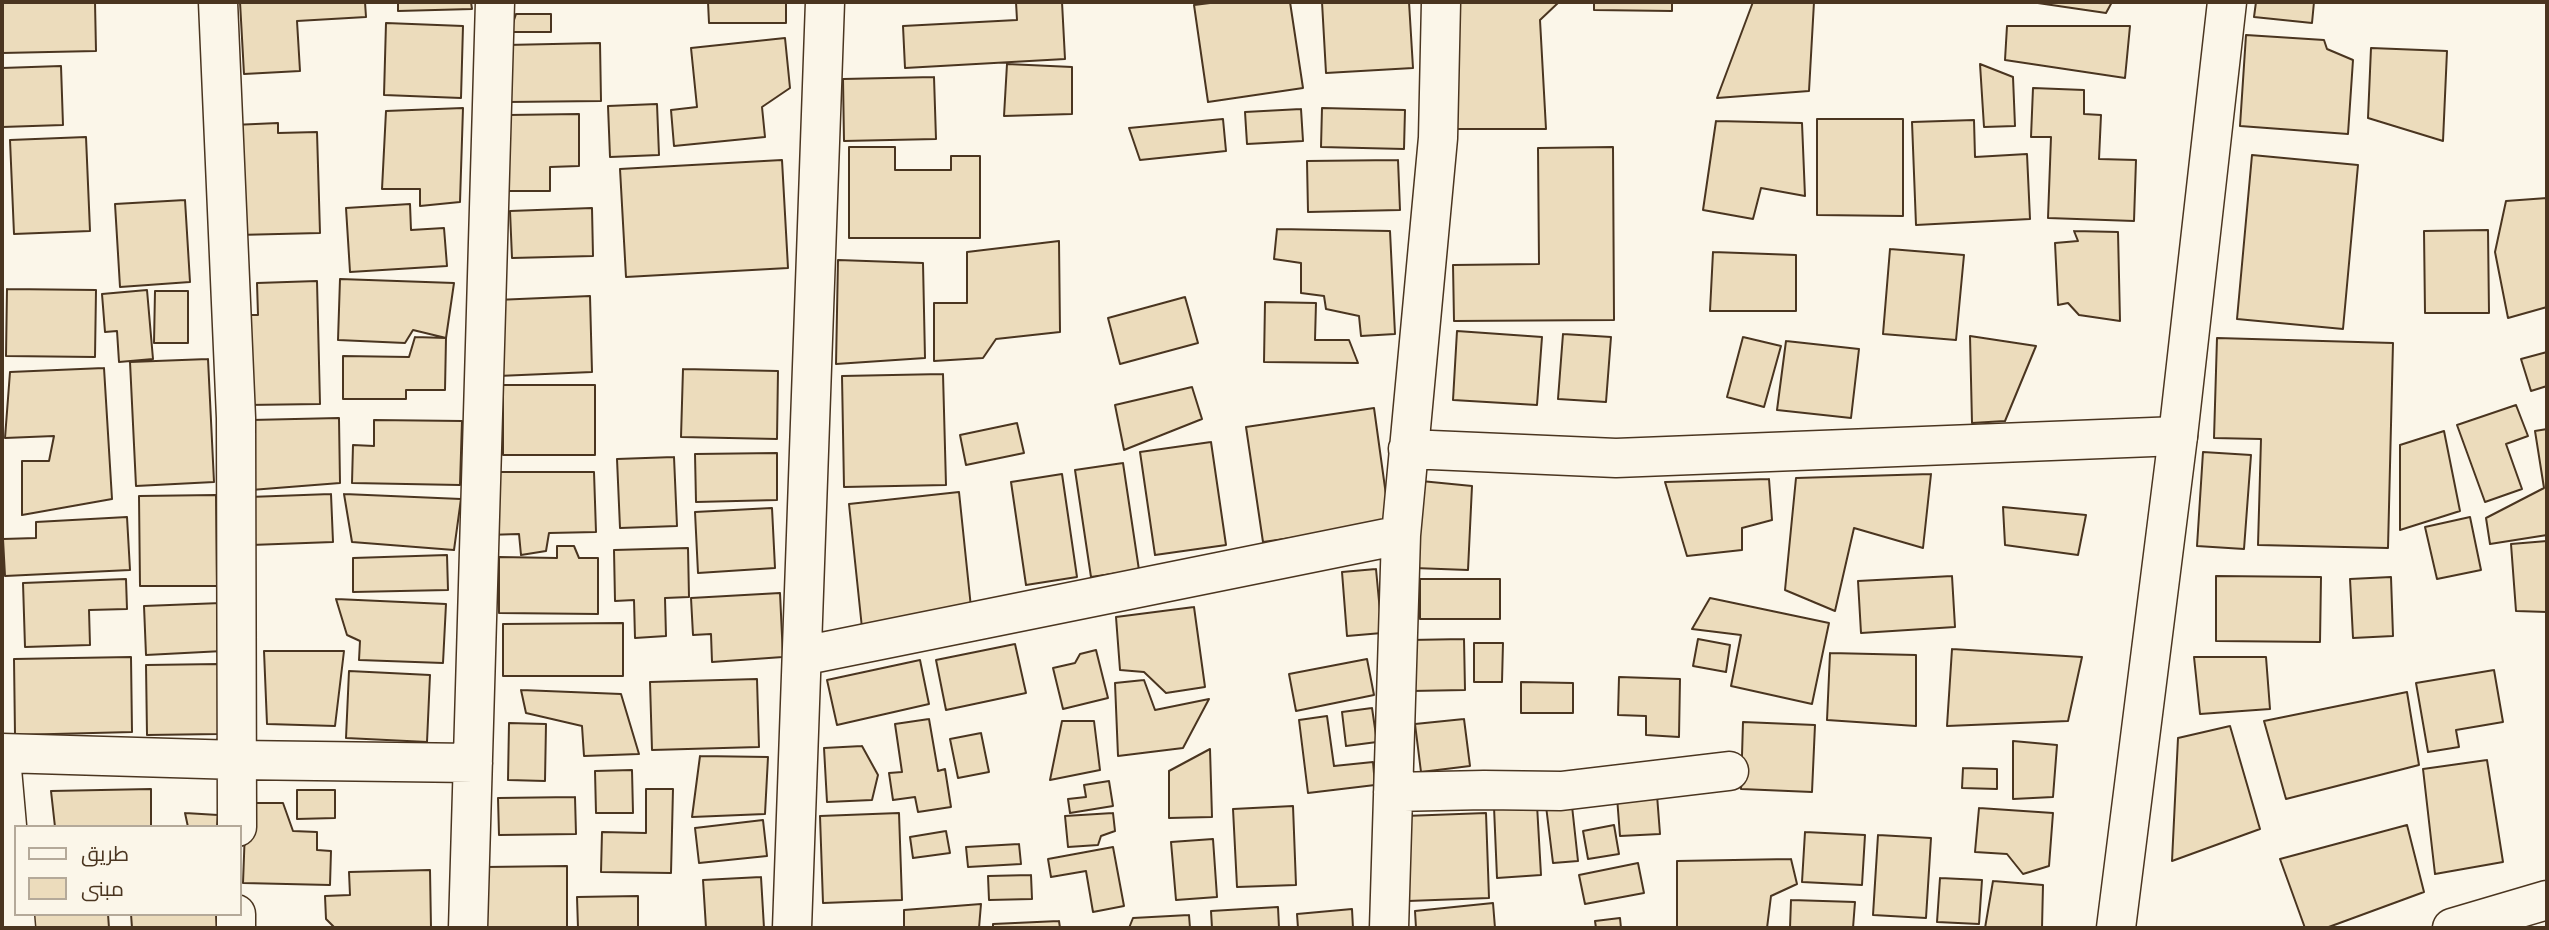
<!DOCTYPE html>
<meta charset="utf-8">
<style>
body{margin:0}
#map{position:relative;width:2549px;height:930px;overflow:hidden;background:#fbf6e9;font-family:"IBM Plex Serif",Cairo,serif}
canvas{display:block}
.frame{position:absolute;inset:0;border:4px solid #4a3520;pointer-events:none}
.legend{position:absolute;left:14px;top:825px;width:228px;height:91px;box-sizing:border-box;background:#fbf6e9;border:2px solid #b4a999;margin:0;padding:9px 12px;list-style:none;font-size:21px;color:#4a3520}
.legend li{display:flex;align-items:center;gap:14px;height:35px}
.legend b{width:35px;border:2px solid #b4a999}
</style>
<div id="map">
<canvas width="2549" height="930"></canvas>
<div class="frame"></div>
<ul class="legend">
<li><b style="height:9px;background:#fbf6e9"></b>طريق</li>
<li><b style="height:19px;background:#ecdcbc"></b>مبنى</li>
</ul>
</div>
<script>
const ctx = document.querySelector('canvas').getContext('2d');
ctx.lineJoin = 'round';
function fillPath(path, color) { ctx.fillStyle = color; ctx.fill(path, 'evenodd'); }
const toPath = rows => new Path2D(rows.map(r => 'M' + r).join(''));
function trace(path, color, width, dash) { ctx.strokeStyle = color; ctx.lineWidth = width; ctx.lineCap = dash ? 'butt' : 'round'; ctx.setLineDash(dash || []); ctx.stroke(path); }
const building = toPath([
 [2,2,95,2,96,51,2,53,2,2],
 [240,2,365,2,366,17,297,21,300,71,244,74,240,2],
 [398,2,471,2,472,9,398,11,398,2],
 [708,2,786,2,786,23,709,23,708,2],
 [1016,2,1062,2,1065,59,905,68,903,26,1017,20,1016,2],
 [1218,2,1290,2,1303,88,1208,102,1194,5,1218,2],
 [1322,2,1409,2,1413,68,1326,73,1322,2],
 [1454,2,1559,2,1540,20,1546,129,1453,129,1454,2],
 [1594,2,1672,2,1672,11,1594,10,1594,2],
 [1753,2,1814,2,1809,91,1717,98,1753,2],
 [2031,2,2112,2,2106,13,2031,2],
 [2256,2,2314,2,2312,23,2254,17,2256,2],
 [516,14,551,14,551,32,510,32,516,14],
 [386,23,463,26,461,98,384,95,386,23],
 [2007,26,2130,26,2125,78,2005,60,2007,26],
 [2246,35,2324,40,2327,49,2353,60,2348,134,2240,126,2246,35],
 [785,38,790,88,762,107,765,137,674,146,671,110,697,107,691,48,785,38],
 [600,43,601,101,507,102,506,45,600,43],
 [2371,48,2447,51,2443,141,2368,118,2371,48],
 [1007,64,1072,67,1072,114,1004,116,1007,64],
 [1980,64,2013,77,2015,126,1984,127,1980,64],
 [61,66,63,125,2,127,2,68,61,66],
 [934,77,936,139,844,141,843,79,934,77],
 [2033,88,2084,90,2084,114,2101,115,2099,159,2136,160,2134,221,2048,218,2051,137,2031,137,2033,88],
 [657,104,659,155,610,157,608,106,657,104],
 [463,108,460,202,420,206,420,189,382,189,386,111,463,108],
 [1322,108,1405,110,1404,149,1321,147,1322,108],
 [1301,109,1303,141,1247,144,1245,112,1301,109],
 [579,114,579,166,550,167,550,191,509,191,508,115,579,114],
 [1223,119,1226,151,1140,160,1129,128,1223,119],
 [1817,119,1903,119,1903,216,1817,215,1817,119],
 [1974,120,1975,157,2027,154,2030,219,1916,225,1912,122,1974,120],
 [1716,121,1802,123,1805,196,1761,188,1753,219,1703,210,1716,121],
 [278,123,278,133,317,132,320,233,237,235,233,125,278,123],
 [86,137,90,231,14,234,10,140,86,137],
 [849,147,895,147,895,170,951,170,951,156,980,156,980,238,849,238,849,147],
 [1613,147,1614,320,1454,321,1453,265,1539,264,1538,148,1613,147],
 [2252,155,2358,165,2343,329,2237,319,2252,155],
 [782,160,788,268,626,277,620,169,782,160],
 [1398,160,1400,210,1308,212,1307,161,1398,160],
 [2547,198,2547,307,2508,318,2495,252,2506,201,2547,198],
 [185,200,190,282,120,287,115,204,185,200],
 [410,204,411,230,444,228,447,266,350,272,346,208,410,204],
 [592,208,593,256,512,258,510,211,592,208],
 [1277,229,1390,231,1395,334,1361,336,1359,316,1326,309,1324,296,1301,293,1301,263,1274,259,1277,229],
 [2488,230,2489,313,2425,313,2424,231,2488,230],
 [2074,231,2118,232,2120,321,2079,315,2068,303,2058,305,2055,243,2078,241,2074,231],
 [1059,241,1060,332,996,339,983,358,934,361,934,303,967,303,967,252,1059,241],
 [1890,249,1964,255,1956,340,1883,334,1890,249],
 [1713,252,1796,255,1796,311,1710,311,1713,252],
 [838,260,923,263,925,358,836,364,838,260],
 [340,279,454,283,446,338,413,330,405,343,338,340,340,279],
 [317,281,320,404,246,405,244,315,258,315,257,283,317,281],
 [7,289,96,290,95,357,6,356,7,289],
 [147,290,153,359,119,362,117,331,105,332,102,294,147,290],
 [155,291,188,291,188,343,154,343,155,291],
 [590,296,592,372,498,376,496,300,590,296],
 [1185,297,1198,343,1120,364,1108,318,1185,297],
 [1265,302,1316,303,1315,340,1349,340,1358,363,1264,362,1265,302],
 [1457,331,1542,337,1537,405,1453,400,1457,331],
 [1563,334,1611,337,1606,402,1558,399,1563,334],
 [1970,336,2036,346,2005,421,1972,423,1970,336],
 [415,337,446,338,445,390,406,390,406,399,343,399,343,356,409,357,415,337],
 [1743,337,1781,346,1764,407,1727,397,1743,337],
 [2217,338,2393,343,2388,548,2258,545,2261,439,2214,438,2217,338],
 [1786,341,1859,349,1851,418,1777,410,1786,341],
 [2547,352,2547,386,2531,391,2521,359,2547,352],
 [208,359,214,482,136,486,130,362,208,359],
 [104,368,112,499,22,515,22,461,49,461,54,436,5,438,10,372,104,368],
 [683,369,778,371,777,439,681,437,683,369],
 [943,374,946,485,844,487,842,376,943,374],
 [503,385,595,385,595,455,503,455,503,385],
 [1192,387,1202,419,1124,450,1115,405,1192,387],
 [2516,405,2528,436,2506,444,2522,489,2485,502,2457,425,2516,405],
 [1374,408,1390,524,1263,542,1246,427,1374,408],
 [339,418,340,483,251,490,251,420,339,418],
 [374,420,462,421,460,485,352,483,353,445,374,446,374,420],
 [1017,423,1024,453,966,465,960,435,1017,423],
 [2547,429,2547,535,2490,544,2486,518,2544,488,2535,431,2547,429],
 [2444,431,2460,511,2400,530,2400,445,2444,431],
 [1211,442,1226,545,1155,555,1140,452,1211,442],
 [2203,452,2251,455,2244,549,2197,546,2203,452],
 [777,453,777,500,696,502,695,454,777,453],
 [674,457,677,526,620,528,617,459,674,457],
 [1123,463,1139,570,1091,577,1075,470,1123,463],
 [493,472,594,472,596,532,549,533,546,551,521,555,519,534,486,535,493,472],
 [1062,474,1077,577,1026,585,1011,482,1062,474],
 [1931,474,1923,548,1854,528,1835,611,1785,590,1796,478,1931,474],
 [1769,479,1772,520,1742,528,1742,550,1687,556,1665,482,1769,479],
 [1421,481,1472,486,1468,570,1414,568,1421,481],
 [959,492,972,617,862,628,849,504,959,492],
 [331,494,333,542,251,545,249,497,331,494],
 [344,494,461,499,454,550,352,542,344,494],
 [216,495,217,586,140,586,139,496,216,495],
 [2003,507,2086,515,2078,555,2005,545,2003,507],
 [772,508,775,568,698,573,695,512,772,508],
 [127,517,130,570,5,576,3,539,36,538,36,522,127,517],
 [2470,517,2481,570,2437,579,2425,527,2470,517],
 [2547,541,2547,612,2516,611,2511,544,2547,541],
 [557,546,574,546,579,558,598,558,598,614,499,613,499,557,557,558,557,546],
 [688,548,689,597,665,598,666,636,635,638,634,600,615,601,614,550,688,548],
 [447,555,448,590,353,592,353,558,447,555],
 [1376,569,1382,633,1347,636,1342,572,1376,569],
 [1952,576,1955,627,1861,633,1858,581,1952,576],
 [2216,576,2321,577,2320,642,2216,641,2216,576],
 [2391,577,2393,636,2353,638,2350,579,2391,577],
 [126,579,127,609,89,610,90,645,25,647,23,583,126,579],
 [1420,579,1500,579,1500,619,1420,619,1420,579],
 [780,593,783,657,712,662,711,634,693,635,691,598,780,593],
 [1710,598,1829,623,1812,704,1731,686,1741,635,1692,629,1710,598],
 [336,599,446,604,443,663,359,660,360,641,347,635,336,599],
 [221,603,223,651,146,655,144,606,221,603],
 [1194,607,1205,687,1166,693,1144,672,1120,670,1116,617,1194,607],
 [623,623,623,676,503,676,503,624,623,623],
 [1464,639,1465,690,1411,691,1410,640,1464,639],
 [1698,639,1730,645,1726,672,1693,666,1698,639],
 [1474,643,1503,643,1502,682,1474,682,1474,643],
 [1015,644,1026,693,946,710,936,660,1015,644],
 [1952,649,2082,657,2068,721,1947,726,1952,649],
 [1096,650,1108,698,1063,709,1053,668,1075,663,1080,654,1096,650],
 [264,651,344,651,335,726,267,724,264,651],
 [1830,653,1916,655,1916,726,1827,720,1830,653],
 [131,657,132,732,15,735,14,659,131,657],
 [2194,657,2266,657,2270,709,2200,714,2194,657],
 [1367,659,1374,695,1296,711,1289,674,1367,659],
 [920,660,929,704,837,725,827,680,920,660],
 [219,664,219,734,147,735,146,665,219,664],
 [2494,670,2503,722,2456,730,2459,747,2428,752,2416,683,2494,670],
 [349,671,430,675,427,742,346,738,349,671],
 [1619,677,1680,679,1679,737,1646,735,1646,716,1618,715,1619,677],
 [757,679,759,747,652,750,650,682,757,679],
 [1144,680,1155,710,1209,699,1183,748,1118,756,1115,683,1144,680],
 [1521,682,1573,683,1573,713,1521,713,1521,682],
 [521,690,621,694,639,754,584,756,582,726,526,713,521,690],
 [2407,692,2419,765,2286,799,2264,721,2407,692],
 [1372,708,1377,742,1346,746,1342,712,1372,708],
 [1327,716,1334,766,1373,762,1375,785,1308,793,1299,720,1327,716],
 [929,719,938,771,945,769,951,807,918,812,915,797,893,800,889,773,902,772,895,724,929,719],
 [1464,719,1470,766,1421,772,1415,724,1464,719],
 [1062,721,1094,721,1100,770,1050,780,1062,721],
 [1743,722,1815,725,1812,792,1741,789,1743,722],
 [509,723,546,724,545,781,508,780,509,723],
 [2230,726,2260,829,2172,861,2178,738,2230,726],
 [981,733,989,772,958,778,950,739,981,733],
 [2013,741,2057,745,2053,797,2013,799,2013,741],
 [862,746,878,775,872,800,827,802,824,748,862,746],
 [1210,749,1212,817,1169,818,1169,771,1210,749],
 [700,756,768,757,765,814,692,817,700,756],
 [2487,760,2503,862,2435,874,2423,769,2487,760],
 [1963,768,1997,769,1997,789,1962,788,1963,768],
 [632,770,633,813,596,813,595,771,632,770],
 [1109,781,1113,806,1070,813,1068,799,1086,797,1084,785,1109,781],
 [151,789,151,827,55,827,51,791,151,789],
 [646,789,673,789,671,873,601,872,602,832,646,833,646,789],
 [297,790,335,790,335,818,297,819,297,790],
 [1657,795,1660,834,1620,836,1617,797,1657,795],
 [575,797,576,834,499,835,498,798,575,797],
 [246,803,283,803,293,831,317,832,317,850,331,851,330,885,243,883,246,803],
 [1537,805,1541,875,1497,878,1494,807,1537,805],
 [1293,806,1296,885,1237,887,1233,809,1293,806],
 [1546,806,1572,806,1578,861,1553,863,1546,806],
 [1979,808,2053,813,2049,866,2023,874,2007,854,1975,852,1979,808],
 [185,813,218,815,217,827,188,827,185,813],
 [899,813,902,900,823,903,820,816,899,813],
 [1113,813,1115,831,1101,836,1098,845,1068,847,1065,816,1113,813],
 [1486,813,1489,898,1408,901,1405,816,1486,813],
 [763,820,767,856,699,863,695,828,763,820],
 [1614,825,1619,854,1588,859,1583,831,1614,825],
 [2407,825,2424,892,2326,928,2305,928,2280,859,2407,825],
 [946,831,950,853,913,858,910,837,946,831],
 [1805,832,1865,835,1862,885,1802,882,1805,832],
 [1878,835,1931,838,1926,918,1873,915,1878,835],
 [1213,839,1217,897,1176,900,1171,842,1213,839],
 [1019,844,1021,864,968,867,966,847,1019,844],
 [1113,847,1124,906,1093,912,1086,871,1051,877,1048,859,1113,847],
 [1791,859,1797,884,1771,896,1767,928,1677,928,1677,861,1791,859],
 [1638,863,1644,893,1585,904,1579,875,1638,863],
 [567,866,567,928,485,928,485,867,567,866],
 [430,870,431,928,335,928,326,919,325,896,350,895,349,872,430,870],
 [1031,875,1032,899,989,900,988,876,1031,875],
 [761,877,764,928,706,928,703,880,761,877],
 [1940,878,1982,880,1979,924,1937,922,1940,878],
 [1993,881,2043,885,2042,928,1985,928,1993,881],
 [638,896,638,928,578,928,577,897,638,896],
 [1791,900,1855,902,1853,928,1790,928,1791,900],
 [1493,903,1495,928,1416,928,1415,911,1493,903],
 [981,904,979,928,904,928,904,910,981,904],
 [1278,907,1279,928,1212,928,1211,911,1278,907],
 [1352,909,1353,928,1298,928,1297,914,1352,909],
 [30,914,108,914,109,928,31,928,30,914],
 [131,914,216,914,217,928,132,928,131,914],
 [1189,915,1190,928,1129,928,1133,918,1189,915],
 [1620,918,1621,928,1596,928,1595,921,1620,918],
 [1059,921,1060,928,993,928,993,924,1059,921]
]);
const minor = toPath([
 [218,2,236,418,237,827],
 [1408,449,1616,458,2178,436],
 [802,656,1401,535],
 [2,753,238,760,473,763],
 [2,769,16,928],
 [1393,792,1484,790,1561,791,1729,771],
 [236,928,236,914],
 [468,928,495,2],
 [792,928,825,2],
 [1389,928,1401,535,1438,138,1441,2]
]);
const tertiary = toPath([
 [2452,928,2547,900]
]);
const secondary = toPath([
 [2116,928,2178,436,2227,2]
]);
fillPath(building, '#ecdcbc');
trace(building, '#4a3520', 2);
trace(minor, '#4a3520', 41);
trace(tertiary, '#4a3520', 41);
trace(secondary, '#4a3520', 41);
trace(minor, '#fbf6e9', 38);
trace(tertiary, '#fbf6e9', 38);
trace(secondary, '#fbf6e9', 38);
</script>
